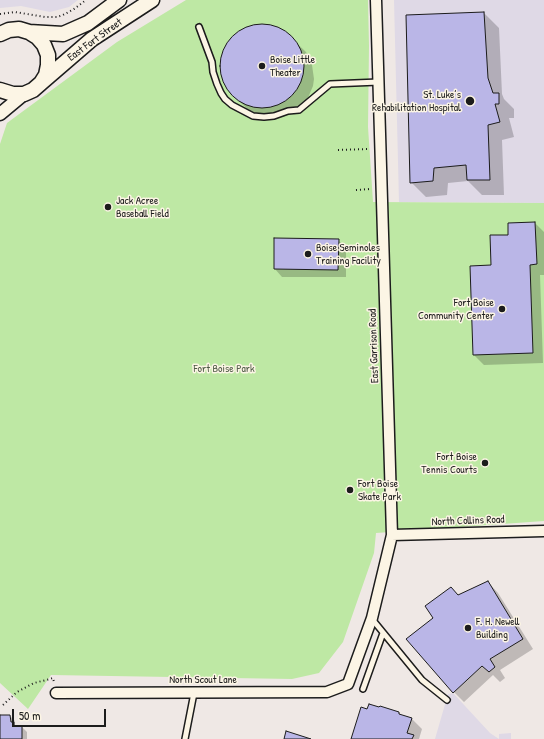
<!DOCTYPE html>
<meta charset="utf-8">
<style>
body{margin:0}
#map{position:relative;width:544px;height:739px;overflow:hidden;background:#efe8e5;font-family:"Patrick Hand",sans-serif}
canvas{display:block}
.scale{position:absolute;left:12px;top:709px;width:94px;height:18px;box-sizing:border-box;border:2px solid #1c1c1c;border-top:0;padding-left:5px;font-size:12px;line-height:14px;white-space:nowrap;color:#1c1c1c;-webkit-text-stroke:3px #fcf5e5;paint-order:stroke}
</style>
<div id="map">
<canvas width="544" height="739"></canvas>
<div class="scale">50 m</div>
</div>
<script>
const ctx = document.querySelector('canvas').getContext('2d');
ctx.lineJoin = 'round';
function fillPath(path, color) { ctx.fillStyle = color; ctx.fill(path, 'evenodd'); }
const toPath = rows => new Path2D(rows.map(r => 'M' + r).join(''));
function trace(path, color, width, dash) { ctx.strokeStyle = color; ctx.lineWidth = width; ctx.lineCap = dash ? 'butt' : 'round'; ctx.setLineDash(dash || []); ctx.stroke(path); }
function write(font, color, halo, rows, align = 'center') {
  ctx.font = font + ' "Patrick Hand",sans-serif'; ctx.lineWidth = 3; ctx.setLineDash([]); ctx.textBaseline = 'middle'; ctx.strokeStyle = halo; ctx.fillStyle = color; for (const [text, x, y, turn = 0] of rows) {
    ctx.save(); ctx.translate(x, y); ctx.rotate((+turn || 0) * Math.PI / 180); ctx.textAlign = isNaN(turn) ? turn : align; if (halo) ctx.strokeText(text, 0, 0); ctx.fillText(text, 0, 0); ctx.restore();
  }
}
const built = toPath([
 [0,0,78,0,69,7,50,12,21,6,0,8],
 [394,0,544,0,544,203,399,202],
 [453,693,490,733,499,739,499,734,511,733,511,739,435,739,448,694]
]);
const green = toPath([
 [186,0,368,0,369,46,368,127,373,202,544,203,544,521,376,533,374,553,343,642,319,673,292,679,51,675,28,709,0,683,0,144,7,123,117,42]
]);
const shadow = toPath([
 [484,13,499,28,502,94,504,99,514,109,514,118,509,118,514,137,502,140,504,195,482,195,468,181,448,183,447,195,426,197,411,182],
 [264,24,278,28,284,31,306,52,312,65,314,79,313,86,307,100,297,110,283,117,269,118,253,114,230,93,222,79,220,65,224,49,232,37,243,29,257,25],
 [535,223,544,232,544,275,540,275,543,363,484,365,474,355,492,266,509,236,509,224],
 [338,240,346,248,346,277,282,277,275,269],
 [488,582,498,593,533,649,500,670,505,678,500,682,493,675,464,702,454,692,435,618,451,588,459,596],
 [368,710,399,713,402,716,412,719,422,729,419,739,352,739],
 [0,716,10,716,15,721,15,725,18,727,22,727,27,732,27,739,0,739]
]);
const building = toPath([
 [484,12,488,78,493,93,499,93,499,104,495,104,500,122,488,125,490,180,467,180,466,165,434,168,433,181,410,183,406,15,484,12],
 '220 66a42 42 0 1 1 84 0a42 42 0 1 1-84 0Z',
 [535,222,537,264,530,265,533,353,473,355,470,266,491,265,490,235,508,235,508,223,535,222],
 [274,238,339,239,338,270,274,269,274,238],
 [488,581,523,639,490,659,495,667,489,672,482,666,453,693,406,639,433,618,425,606,451,587,458,595,488,581],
 [369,704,379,707,380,706,399,712,399,714,412,718,407,733,414,735,412,739,351,739,361,707,367,709,369,704],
 [0,715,10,715,11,722,14,722,14,726,22,726,22,739,0,739,0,715],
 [286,731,311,739,284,739,286,731]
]);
const path = toPath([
 [0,14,15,12,45,17,57,17,63,15,74,9,86,0],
 [338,150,369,149],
 [356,190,370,189],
 [3,705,17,692,34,683,50,679,53,678,54,682]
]);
const service = toPath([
 [199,27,212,62,213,72,217,84,221,93,225,99,232,105,253,116,264,117,274,116,288,111,299,110,330,84,379,82],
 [372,619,422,680,447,700],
 [363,689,383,633],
 [185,739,194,693]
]);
const minor = toPath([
 [392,535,544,531],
 [56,693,327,692,348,684,372,618,392,535,376,0]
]);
const tertiary = toPath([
 [0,114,24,94]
]);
const secondary = toPath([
 [29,32,63,34,88,23,119,0],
 [0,34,9,30,19,29,29,32,37,37,44,45,48,55,48,65,46,75,41,83,33,90,24,94,13,94,0,90],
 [41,83,92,39,152,0]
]);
const markers = [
 [262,66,4,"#1c1c1c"],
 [470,101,5,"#1c1c1c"],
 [108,207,4,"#1c1c1c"],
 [308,254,4,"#1c1c1c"],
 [502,309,4,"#1c1c1c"],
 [485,463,4,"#1c1c1c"],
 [350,490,4,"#1c1c1c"],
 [468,628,4,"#1c1c1c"]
];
const streetNames = [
 ["East Fort Street",95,40,-36],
 ["East Garrison Road",374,346,-92],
 ["North Collins Road",468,521,-2],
 ["North Scout Lane",203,680]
];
const poiNames = [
 ["Boise Little",270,60],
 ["Theater",270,73],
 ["St. Luke’s",461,95,"right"],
 ["Rehabilitation Hospital",461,108,"right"],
 ["Jack Acree",116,201],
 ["Baseball Field",116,214],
 ["Boise Seminoles",316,248],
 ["Training Facility",316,261],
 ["Fort Boise",494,303,"right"],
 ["Community Center",494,316,"right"],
 ["Fort Boise",477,457,"right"],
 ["Tennis Courts",477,470,"right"],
 ["Fort Boise",358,484],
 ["Skate Park",358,497],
 ["F. H. Newell",476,622],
 ["Building",476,635]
];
const parkNames = [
 ["Fort Boise Park",224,369]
];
fillPath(built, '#dfd9e6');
fillPath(green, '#bee8a4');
fillPath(shadow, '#0003');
fillPath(building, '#bab6e7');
trace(building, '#1c1c1c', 1);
trace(service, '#1c1c1c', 8);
trace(minor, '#1c1c1c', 13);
trace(tertiary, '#1c1c1c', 15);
trace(secondary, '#1c1c1c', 17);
trace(path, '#1c1c1c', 2, [1, 3]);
trace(service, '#fcf5e5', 5);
trace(minor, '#fcf5e5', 10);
trace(tertiary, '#fcf5e5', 12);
trace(secondary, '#fcf5e5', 14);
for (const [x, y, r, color] of markers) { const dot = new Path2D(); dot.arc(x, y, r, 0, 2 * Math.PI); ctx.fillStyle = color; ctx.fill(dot); trace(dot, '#fcf5e5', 1.5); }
write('11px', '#1c1c1c', '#fcf5e5', streetNames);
write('11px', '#1c1c1c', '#fcf5e5', poiNames, 'left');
write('11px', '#4d5945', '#fcf5e5', parkNames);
</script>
